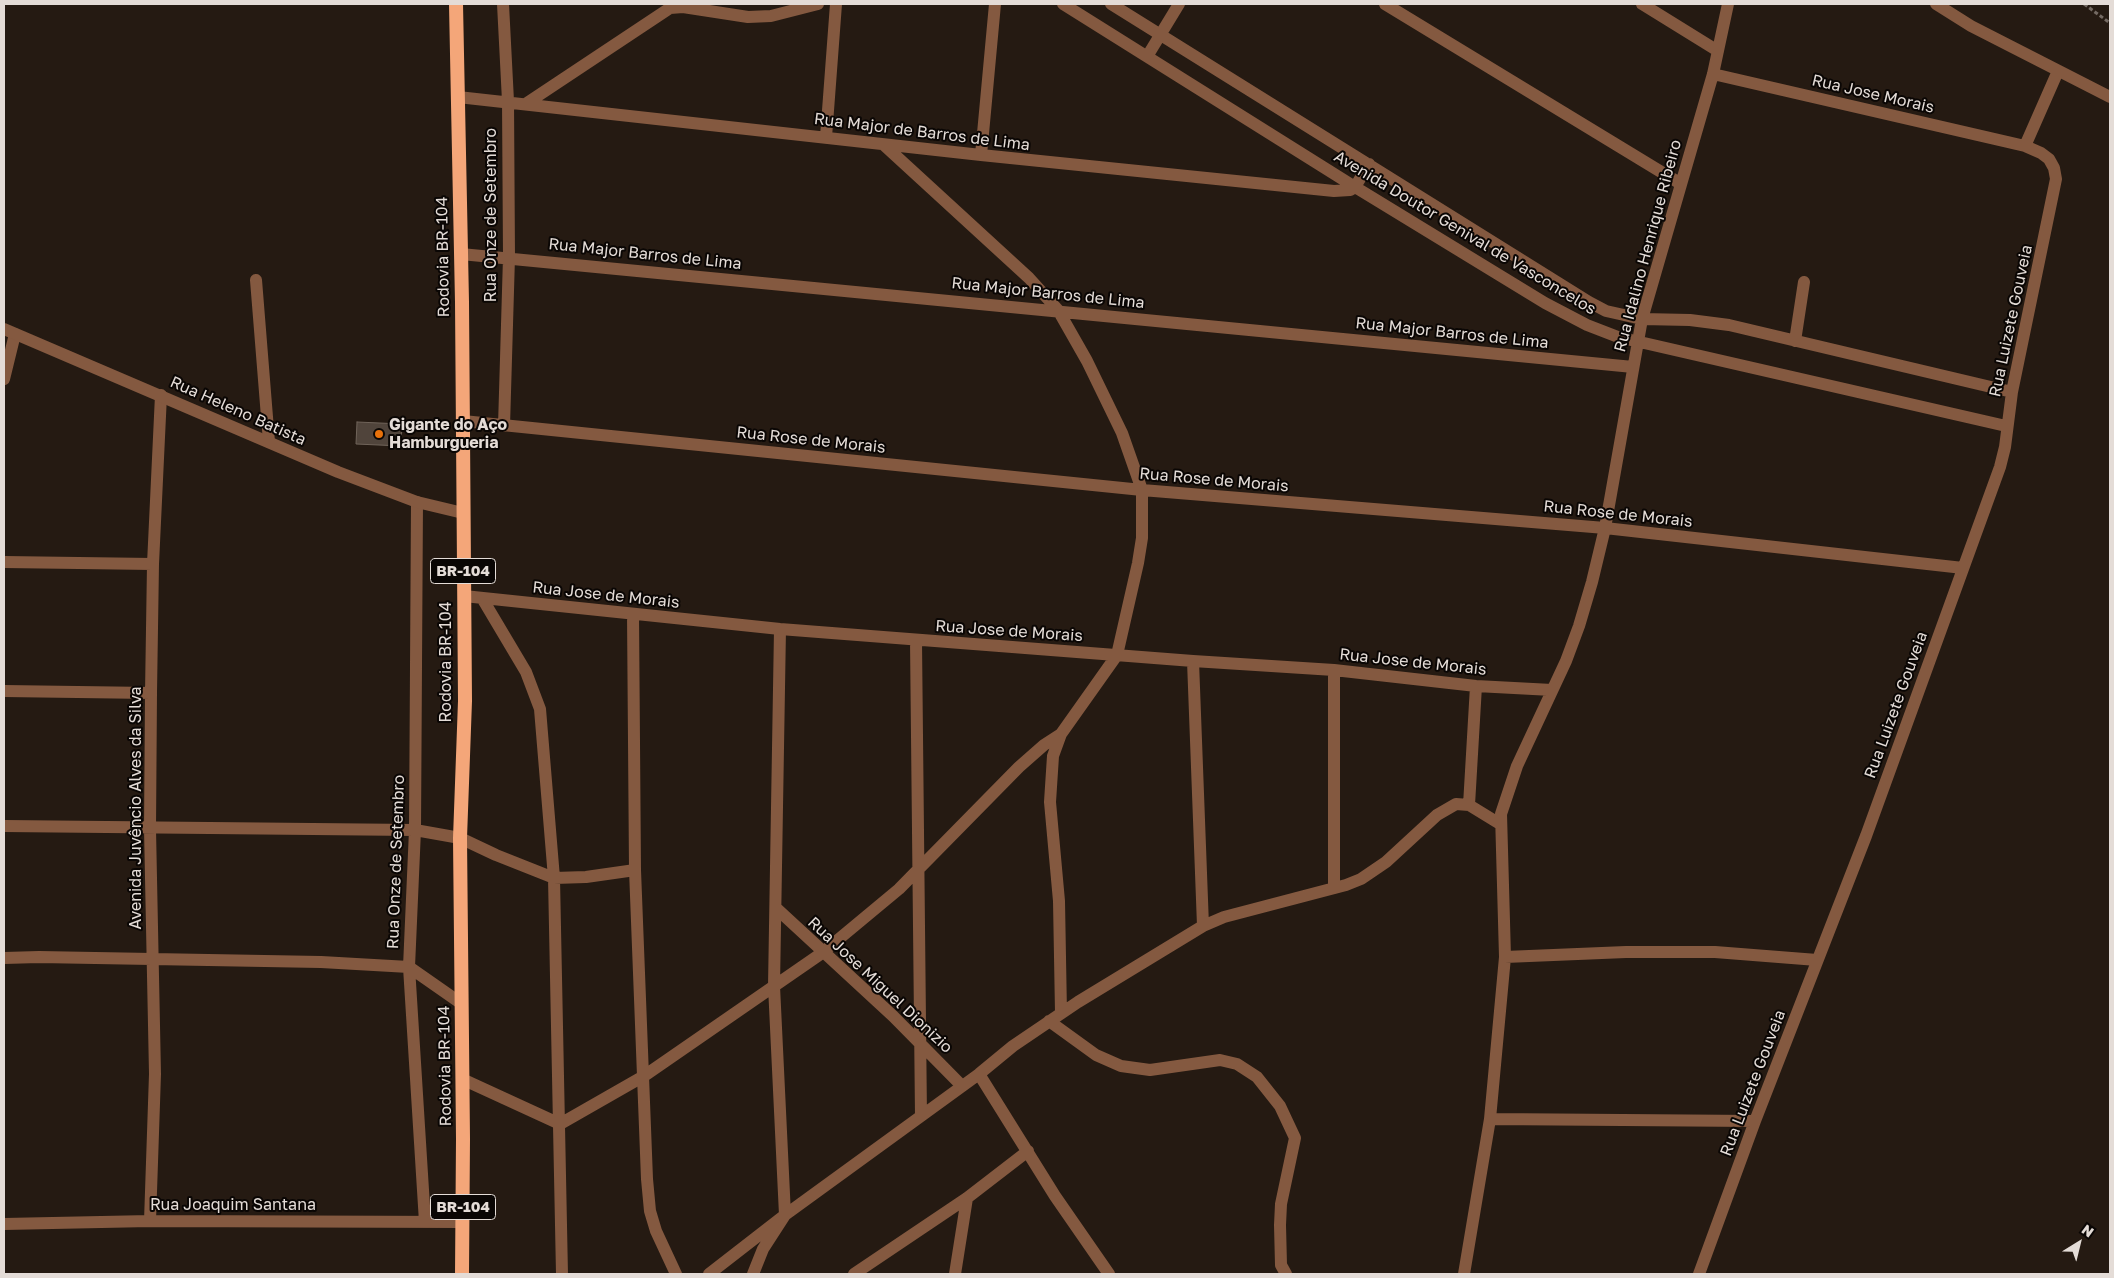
<!DOCTYPE html>
<meta charset="utf-8">
<style>
body{margin:0}
#map{position:relative;width:2114px;height:1278px;overflow:hidden;background:#251a12;font-family:"Golos Text",sans-serif}
canvas{display:block}
.frame{position:absolute;inset:0;border:5px solid #e4dcd7;pointer-events:none}
.north{position:absolute;left:2054px;top:1218px;width:50px;height:50px;-webkit-text-stroke:4px #0a0604;paint-order:stroke;rotate:36deg;font-size:14px;font-weight:700;line-height:20px;text-align:center;color:#e4dcd7}
.north::after{content:'';display:block;margin:auto;width:18px;height:22px;background:#e4dcd7;clip-path:polygon(50% 0,100% 100%,50% 72%,0 100%)}
</style>
<div id="map">
<canvas width="2114" height="1278"></canvas>
<div class="frame"></div>
<div class="north">N</div>
</div>
<script>
const ctx = document.querySelector('canvas').getContext('2d');
ctx.lineJoin = 'round';
function fillPath(path, color) { ctx.fillStyle = color; ctx.fill(path, 'evenodd'); }
const toPath = rows => new Path2D(rows.map(r => 'M' + r).join(''));
function trace(path, color, width, dash) { ctx.strokeStyle = color; ctx.lineWidth = width; ctx.lineCap = dash ? 'butt' : 'round'; ctx.setLineDash(dash || []); ctx.stroke(path); }
function write(font, color, halo, rows, align = 'center') {
  ctx.font = font + ' "Golos Text",sans-serif'; ctx.lineWidth = 4; ctx.setLineDash([]); ctx.textBaseline = 'middle'; ctx.strokeStyle = halo; ctx.fillStyle = color; for (const [text, x, y, turn = 0] of rows) {
    ctx.save(); ctx.translate(x, y); ctx.rotate((+turn || 0) * Math.PI / 180); ctx.textAlign = isNaN(turn) ? turn : align; if (halo) ctx.strokeText(text, 0, 0); ctx.fillText(text, 0, 0); ctx.restore();
  }
}
const building = toPath([
 [357,422,402,424,401,446,356,444,357,422]
]);
const path = toPath([
 [2084,4,2110,23]
]);
const minor = toPath([
 [503,4,508,101,509,257,504,426],
 [1063,4,1355,187,1545,303,1587,325,1618,337,2006,426],
 [1111,4,1589,302,1606,311,1642,319,1690,320,1729,325,2012,392],
 [1385,4,1681,184],
 [1642,4,1718,51],
 [1936,4,1971,26,2110,97],
 [1148,55,1179,4],
 [458,97,981,155,1334,191,1350,190,1355,187,1369,164],
 [527,103,670,8,683,7,748,17,771,16,818,4],
 [826,137,836,4],
 [884,145,1029,278,1058,310,1087,361,1122,433,1142,490,1142,538,1138,563,1117,655,1061,734,1053,756,1050,802,1059,901,1061,1013],
 [2025,146,2058,71],
 [981,155,995,4],
 [461,254,1633,367],
 [256,280,269,442],
 [1795,341,1804,282],
 [4,379,15,334],
 [463,421,1142,490,1605,528,1963,568],
 [417,502,415,830,409,967,425,1222],
 [4,562,153,564],
 [464,596,780,629,1193,661,1334,670,1476,686,1552,690],
 [482,598,526,672,540,709,554,878,562,1274],
 [633,614,635,870,647,1179,650,1211,656,1231,676,1274],
 [916,641,921,1116],
 [1193,661,1203,926],
 [1334,670,1334,888],
 [4,691,151,693],
 [1469,805,1476,686],
 [4,826,415,830,460,838,496,855,554,878,586,877,635,870],
 [776,908,893,1016,962,1086],
 [1505,957,1626,952,1715,952,1817,960],
 [4,958,39,957,321,962,409,967,462,1004],
 [1049,1021,1096,1055,1121,1066,1150,1070,1220,1060,1237,1064,1257,1077,1280,1106,1295,1138,1281,1204,1280,1225,1281,1265,1286,1274],
 [979,1074,1055,1196,1109,1274],
 [462,1079,560,1124,644,1076,822,953,899,889,1019,767,1044,745,1061,734],
 [1490,1119,1755,1121],
 [150,1221,155,1074,150,829,151,693,153,564,161,395],
 [4,1224,150,1221,463,1222],
 [709,1274,785,1215,979,1074,1013,1046,1078,1002,1203,926,1224,917,1346,885,1361,879,1386,862,1437,815,1456,804,1469,805,1500,824],
 [753,1274,763,1249,785,1215,774,986,780,629],
 [854,1274,967,1198,1028,1151],
 [955,1274,967,1198],
 [1464,1274,1490,1119,1505,957,1501,814,1517,766,1566,661,1579,626,1592,582,1605,528,1642,319,1713,74,1728,4],
 [1699,1274,1755,1121,1866,836,2000,467,2005,447,2012,392,2056,179,2054,168,2049,159,2041,153,2025,146,1713,74]
]);
const tertiary = toPath([
 [4,329,338,472,417,502,463,513]
]);
const trunk = toPath([
 [456,4,462,302,465,701,460,838,463,1139,462,1274]
]);
const markers = [
 [379,434,5,"#e8710a"]
];
const shields = [
 [463,571,65],
 [463,1207,65]
];
const shieldNames = [
 ["BR-104",463,571],
 ["BR-104",463,1207]
];
const streetNames = [
 ["Rua Jose Morais",1873,94,13],
 ["Rua Major de Barros de Lima",922,132,7],
 ["Rua Onze de Setembro",491,215,-90],
 ["Avenida Doutor Genival de Vasconcelos",1465,233,31],
 ["Rua Idalino Henrique Ribeiro",1648,246,-75],
 ["Rua Major Barros de Lima",645,254,6],
 ["Rodovia BR-104",443,257,-91],
 ["Rua Major Barros de Lima",1048,293,6],
 ["Rua Luizete Gouveia",2011,321,-78],
 ["Rua Major Barros de Lima",1452,333,6],
 ["Rua Heleno Batista",238,411,24],
 ["Rua Rose de Morais",811,440,6],
 ["Rua Rose de Morais",1214,480,5],
 ["Rua Rose de Morais",1618,514,6],
 ["Rua Jose de Morais",606,595,6],
 ["Rua Jose de Morais",1009,631,4],
 ["Rodovia BR-104",446,662,-90],
 ["Rua Jose de Morais",1413,662,6],
 ["Rua Luizete Gouveia",1896,705,-70],
 ["Avenida Juvêncio Alves da Silva",136,808,-90],
 ["Rua Onze de Setembro",396,862,-88],
 ["Rua Jose Miguel Dionizio",880,985,43],
 ["Rodovia BR-104",445,1066,-91],
 ["Rua Luizete Gouveia",1753,1083,-69],
 ["Rua Joaquim Santana",233,1205]
];
const poiNames = [
 ["Gigante do Aço",389,425],
 ["Hamburgueria",389,443]
];
fillPath(building, '#50443b');
trace(building, '#70645a', 1);
trace(path, '#746a63', 3, [4, 2.5]);
trace(minor, '#845940', 12);
trace(tertiary, '#845940', 12);
trace(trunk, '#f4a679', 14);
for (const [x, y, r, color] of markers) { const dot = new Path2D(); dot.arc(x, y, r, 0, 2 * Math.PI); ctx.fillStyle = color; ctx.fill(dot); trace(dot, '#0a0604', 2); }
for (const [x, y, w] of shields) { const box = new Path2D(); box.roundRect(x - w / 2, y - 12.5, w, 25, 4); ctx.fillStyle = '#0a0604'; ctx.fill(box); trace(box, '#e4dcd7', 1); }
write('bold 15px', '#e4dcd7', null, shieldNames);
write('16px', '#e4dcd7', '#0a0604', streetNames);
write('bold 16px', '#e4dcd7', '#0a0604', poiNames, 'left');
</script>
